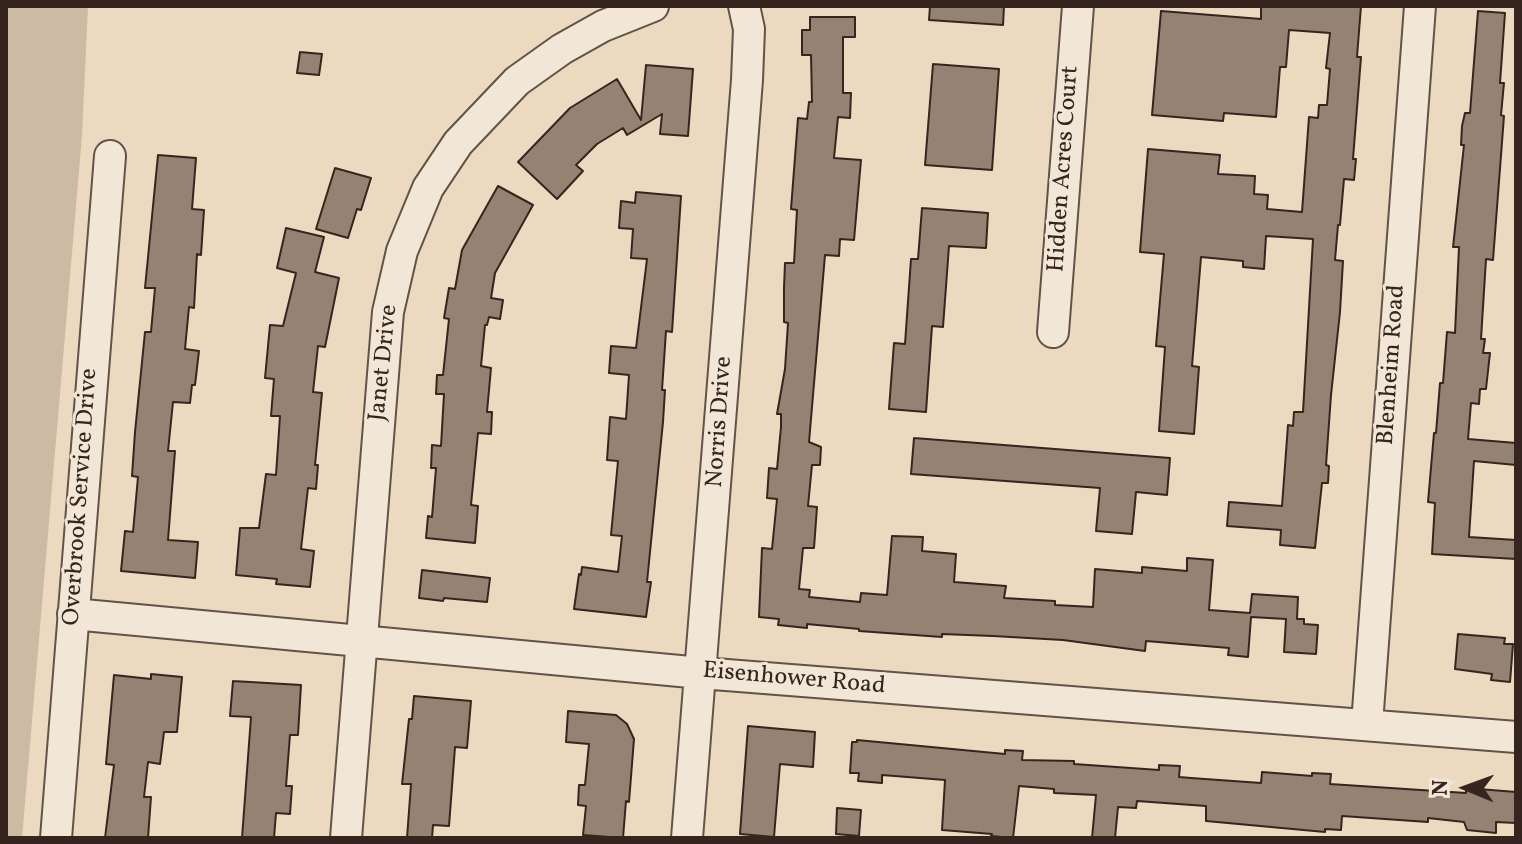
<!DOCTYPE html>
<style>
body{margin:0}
#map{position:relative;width:1522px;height:844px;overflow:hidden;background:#ebd9c0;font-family:Vollkorn,serif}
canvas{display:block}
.frame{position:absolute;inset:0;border:8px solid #36251f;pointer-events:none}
.north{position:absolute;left:1426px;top:748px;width:80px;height:80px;-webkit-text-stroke:6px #f2e6d6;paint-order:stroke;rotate:271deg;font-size:22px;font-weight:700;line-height:32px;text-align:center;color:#36251f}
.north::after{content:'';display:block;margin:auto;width:28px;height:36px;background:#36251f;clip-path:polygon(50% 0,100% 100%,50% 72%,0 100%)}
</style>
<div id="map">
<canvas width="1522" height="844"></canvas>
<div class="frame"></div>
<div class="north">N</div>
</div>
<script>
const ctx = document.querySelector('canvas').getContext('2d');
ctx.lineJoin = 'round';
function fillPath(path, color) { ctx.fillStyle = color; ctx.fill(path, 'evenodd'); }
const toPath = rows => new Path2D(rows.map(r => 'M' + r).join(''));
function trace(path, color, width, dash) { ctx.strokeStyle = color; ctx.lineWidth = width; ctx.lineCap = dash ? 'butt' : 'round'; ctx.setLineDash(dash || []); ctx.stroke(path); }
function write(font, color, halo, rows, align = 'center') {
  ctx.font = font + ' Vollkorn,serif'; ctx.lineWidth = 6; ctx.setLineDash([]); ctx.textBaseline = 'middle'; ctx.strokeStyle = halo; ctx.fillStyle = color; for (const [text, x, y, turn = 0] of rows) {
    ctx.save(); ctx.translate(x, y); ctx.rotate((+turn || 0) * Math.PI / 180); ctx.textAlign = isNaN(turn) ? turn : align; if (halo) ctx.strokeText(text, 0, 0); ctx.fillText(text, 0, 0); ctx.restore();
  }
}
const green = toPath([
 [6,6,88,6,82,136,22,838,6,838]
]);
const building = toPath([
 [930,6,1004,6,1003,25,929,20,930,6],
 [1261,6,1361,6,1357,57,1361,57,1353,159,1356,159,1354,180,1344,179,1340,225,1338,225,1335,260,1343,261,1340,312,1331,395,1326,465,1329,466,1328,483,1322,483,1315,548,1280,545,1281,530,1227,526,1229,502,1282,506,1288,425,1293,426,1294,412,1303,412,1313,239,1266,236,1264,269,1243,267,1243,261,1201,257,1192,366,1199,367,1194,434,1159,431,1165,347,1156,346,1164,254,1140,252,1148,149,1220,155,1218,174,1255,176,1254,194,1268,195,1267,209,1302,212,1309,117,1318,118,1319,105,1327,105,1330,69,1326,68,1330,33,1289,30,1286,67,1280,67,1276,117,1224,113,1223,121,1152,115,1161,11,1261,19,1261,6],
 [1478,11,1505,13,1500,83,1504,83,1501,115,1504,116,1493,260,1486,259,1481,339,1485,339,1483,353,1490,353,1486,389,1480,389,1479,404,1471,403,1468,439,1516,443,1516,465,1474,461,1469,537,1516,540,1516,559,1432,554,1435,503,1428,502,1434,433,1436,433,1440,383,1443,383,1447,332,1455,333,1459,247,1453,247,1464,145,1461,145,1462,126,1465,113,1470,113,1478,11],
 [810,17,855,17,855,37,843,37,843,93,851,93,850,118,838,117,834,158,861,160,854,240,840,239,839,256,825,255,809,442,821,447,820,465,812,465,808,506,817,507,814,548,803,548,799,589,810,590,809,597,860,602,861,593,887,595,892,536,923,537,922,551,956,554,954,582,1006,586,1004,598,1055,601,1055,605,1093,607,1095,569,1142,573,1142,567,1187,571,1187,558,1213,560,1209,610,1250,613,1252,594,1298,597,1297,619,1304,619,1304,624,1318,625,1316,654,1284,652,1286,619,1251,617,1248,657,1228,655,1229,648,1146,641,1145,651,1063,640,993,636,942,634,942,637,859,631,859,629,807,624,807,628,778,625,779,619,759,617,762,548,772,549,777,499,767,498,769,468,777,469,781,427,781,414,777,414,785,369,788,323,784,322,784,288,785,263,794,263,797,210,791,209,798,118,807,119,809,102,812,102,811,55,802,55,802,30,810,30,810,17],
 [300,52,322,54,319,75,297,73,300,52],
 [933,64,999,69,992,170,925,165,933,64],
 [646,65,693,69,688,136,660,134,662,114,627,135,623,128,597,144,576,165,583,171,557,199,518,162,570,108,617,79,641,120,646,65],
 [158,155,196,158,192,209,204,210,201,255,197,254,194,308,189,307,185,349,199,351,195,385,192,385,190,403,173,402,168,451,175,451,168,540,198,542,195,578,121,571,125,531,133,532,138,477,132,476,135,432,145,332,151,332,155,288,145,288,158,155],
 [335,168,371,178,361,210,357,209,348,238,316,229,335,168],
 [498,186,533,205,495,273,491,298,503,300,500,319,489,317,487,325,485,325,481,366,491,368,487,412,492,412,491,434,478,433,471,505,478,506,475,543,426,538,428,516,432,517,436,468,431,468,432,445,441,446,444,394,436,394,437,375,443,375,449,319,444,318,449,288,455,289,462,250,498,186],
 [636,192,681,196,672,332,666,331,662,390,665,390,663,422,647,582,651,582,646,617,574,609,579,574,581,575,582,567,618,572,622,536,611,535,618,461,607,460,610,417,626,419,629,375,609,373,611,346,636,348,647,259,631,258,633,229,619,228,621,201,635,203,636,192],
 [922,208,988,213,986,248,949,246,943,327,932,326,926,412,889,409,894,343,905,344,911,259,918,259,922,208],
 [286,228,324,237,315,272,339,278,325,347,318,346,313,392,322,393,315,465,318,465,316,489,308,488,301,549,314,551,310,587,276,584,277,579,236,575,240,528,259,528,266,474,276,475,280,416,271,416,274,379,265,378,270,325,283,326,296,273,277,268,286,228],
 [914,438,1170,458,1167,495,1136,492,1132,534,1096,531,1100,488,911,474,914,438],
 [422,570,490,578,487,602,444,598,443,601,419,598,422,570],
 [1458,634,1505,638,1504,644,1513,644,1510,682,1491,680,1492,674,1455,669,1458,634],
 [151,674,182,677,177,732,164,732,160,764,148,762,144,797,151,797,148,838,105,838,114,765,106,764,114,675,151,679,151,674],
 [233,681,301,685,298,735,290,735,286,786,292,786,290,814,276,813,274,838,242,838,251,717,230,716,233,681],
 [414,696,471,701,467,748,455,747,449,826,433,825,432,838,407,838,411,784,402,784,409,719,412,719,414,696],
 [568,711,616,715,627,724,634,739,629,802,626,801,623,838,583,835,586,806,578,805,579,785,585,785,589,744,566,742,568,711],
 [748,726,815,732,813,767,780,764,774,837,740,834,748,726],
 [857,740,1005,754,1005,750,1023,751,1022,760,1074,761,1074,764,1159,770,1159,765,1180,766,1179,777,1191,778,1261,783,1262,772,1312,776,1312,773,1331,774,1330,784,1466,793,1466,788,1516,792,1516,823,1496,822,1496,833,1467,830,1464,822,1428,818,1428,822,1342,816,1341,830,1325,829,1325,832,1206,821,1206,806,1137,801,1136,808,1118,807,1115,838,1092,838,1096,795,1054,793,1054,789,1019,786,1013,838,991,836,992,834,942,830,945,780,882,775,882,783,858,781,859,773,850,773,852,742,857,742,857,740],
 [837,808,861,810,859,836,836,834,837,808]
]);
const minor = toPath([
 [1053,332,1078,6],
 [73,614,701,673,1516,737],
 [1367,724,1420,6],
 [56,838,110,156],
 [346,838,388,312,402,251,428,188,458,143,517,81,562,49,603,26,653,6],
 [687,838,747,80,749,29,744,6]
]);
const streetNames = [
 ["Hidden Acres Court",1065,169,-86],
 ["Janet Drive",385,363,-84],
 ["Blenheim Road",1393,365,-86],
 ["Norris Drive",721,422,-86],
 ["Overbrook Service Drive",82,497,-86],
 ["Eisenhower Road",794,680,5]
];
fillPath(green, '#ccbaa5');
fillPath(building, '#948373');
trace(building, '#36251f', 2);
trace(minor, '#635247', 34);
trace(minor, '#f2e6d6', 30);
write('24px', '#36251f', '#f2e6d6', streetNames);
</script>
